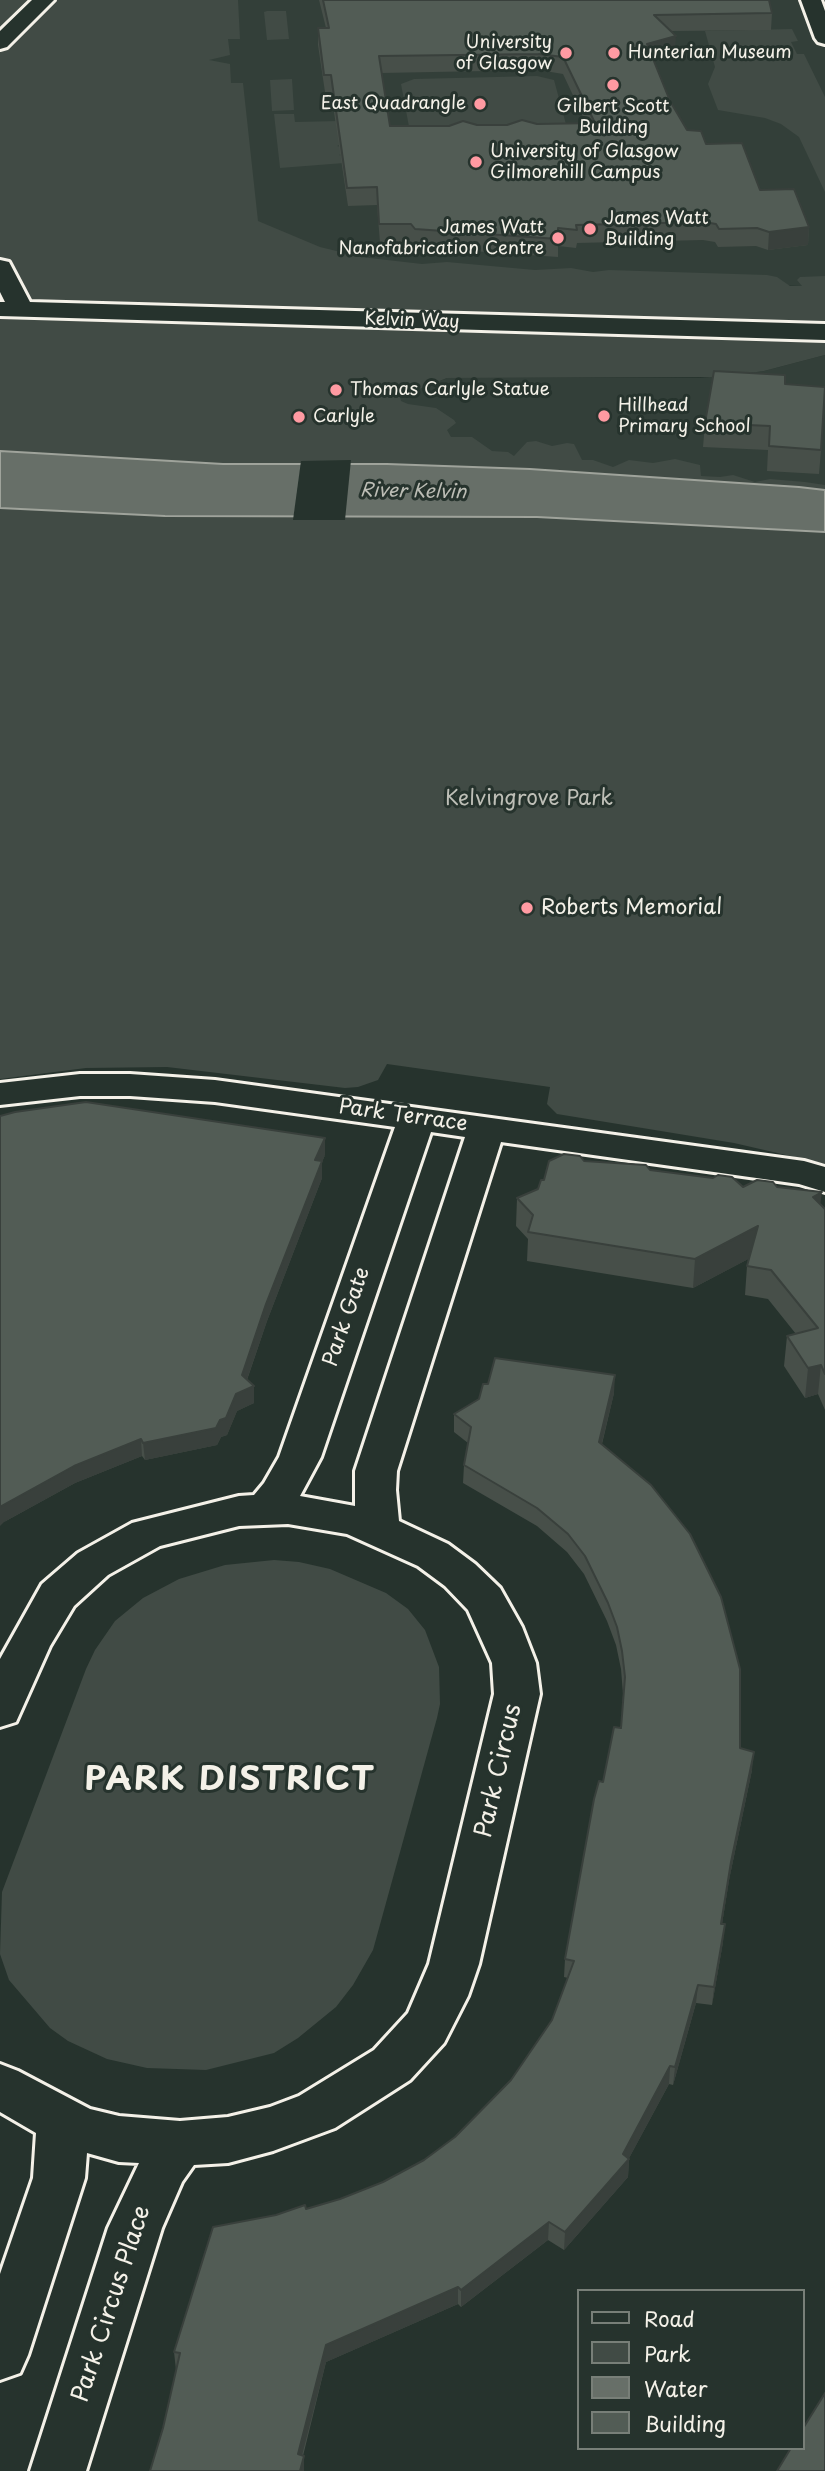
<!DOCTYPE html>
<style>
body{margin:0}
#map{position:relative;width:825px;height:2471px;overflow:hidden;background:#26332d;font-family:"Playpen Sans",sans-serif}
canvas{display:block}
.legend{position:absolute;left:577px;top:2289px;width:228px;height:161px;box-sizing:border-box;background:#26332d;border:2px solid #787f78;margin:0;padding:9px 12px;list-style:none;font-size:21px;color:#f4f1e8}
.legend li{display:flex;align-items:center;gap:14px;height:35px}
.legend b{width:35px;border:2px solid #787f78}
</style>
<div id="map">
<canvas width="825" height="2471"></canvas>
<ul class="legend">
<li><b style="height:9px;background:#26332d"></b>Road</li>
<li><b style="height:19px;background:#414b45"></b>Park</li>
<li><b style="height:19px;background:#676f68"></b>Water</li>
<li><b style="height:19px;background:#525c55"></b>Building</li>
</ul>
</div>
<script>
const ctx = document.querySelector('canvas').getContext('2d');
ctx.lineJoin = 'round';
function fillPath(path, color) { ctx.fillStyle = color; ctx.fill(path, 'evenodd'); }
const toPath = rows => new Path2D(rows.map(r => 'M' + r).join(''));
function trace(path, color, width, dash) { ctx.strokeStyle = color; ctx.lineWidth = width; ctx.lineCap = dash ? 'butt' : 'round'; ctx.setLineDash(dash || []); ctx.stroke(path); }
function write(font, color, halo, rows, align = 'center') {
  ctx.font = font + ' "Playpen Sans",sans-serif'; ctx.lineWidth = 6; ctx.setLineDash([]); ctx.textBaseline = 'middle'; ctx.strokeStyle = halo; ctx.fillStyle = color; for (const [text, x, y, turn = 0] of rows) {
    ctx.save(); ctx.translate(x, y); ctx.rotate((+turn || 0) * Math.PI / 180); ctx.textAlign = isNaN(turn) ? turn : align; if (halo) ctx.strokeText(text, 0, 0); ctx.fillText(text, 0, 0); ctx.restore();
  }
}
const built = toPath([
 [126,0,825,0,825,287,393,270,273,256],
 [825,355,825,490,530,469,380,430,387,402,447,378,700,378,764,371]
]);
const green = toPath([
 [0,0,238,0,240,39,228,39,230,55,209,60,230,64,231,83,243,83,258,221,320,247,361,257,422,264,447,262,535,270,571,268,593,272,609,270,767,275,777,277,790,286,802,286,797,280,800,277,825,276,825,355,764,371,721,377,447,378,400,397,401,401,408,404,436,408,454,420,456,423,447,430,451,437,472,437,492,451,508,452,514,456,527,442,536,441,552,446,567,443,574,444,582,460,593,460,613,467,629,460,653,463,675,459,700,465,701,476,720,477,733,475,755,482,770,479,805,482,825,485,825,490,530,469,374,464,373,516,537,517,825,532,825,1164,734,1143,557,1114,547,1104,550,1087,387,1064,378,1080,358,1087,345,1088,167,1067,86,1068,0,1079],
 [267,11,286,11,289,39,267,40,264,12],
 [792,29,798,41,791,42,797,54,804,54,825,97,825,192,799,137,781,124,765,118,718,110,708,84,715,67,705,31],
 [537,76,554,80,567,128,410,132,401,84,414,79],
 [292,79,294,110,272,111,270,80],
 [274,114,294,114,295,122,339,121,342,144,337,146,342,147,342,154,339,155,343,156,344,163,280,168],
 [274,1560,299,1562,330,1569,386,1593,408,1609,425,1630,439,1667,440,1704,437,1718,373,1950,353,1985,336,2007,298,2038,274,2053,206,2070,147,2068,107,2059,68,2041,50,2028,9,1980,0,1954,2,1892,86,1669,95,1650,115,1621,143,1598,179,1579,225,1565]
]);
const water = toPath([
 [0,451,223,464,387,464,530,469,799,487,825,490,825,532,537,517,165,516,0,508,0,451]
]);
const pier = toPath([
 [351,460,345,520,293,520,301,461]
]);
const minor = toPath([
 [32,0,54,0,7,47,0,49,0,31,32,0],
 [801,0,821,0,825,11,825,44,818,42,815,38,801,0],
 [0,260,9,262,30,302,825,324,825,340,0,316,0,302,5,302,0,292,0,260],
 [80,1074,130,1074,215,1080,804,1161,825,1167,825,1192,799,1184,501,1142,397,1471,396,1490,399,1521,448,1544,475,1564,500,1588,522,1627,536,1663,540,1694,479,1964,468,1996,444,2043,410,2080,335,2128,273,2151,228,2163,194,2165,182,2182,162,2228,86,2471,30,2471,108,2228,139,2163,119,2162,87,2153,85,2178,28,2355,20,2373,0,2380,0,2274,33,2178,36,2133,0,2112,0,2064,18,2071,90,2109,119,2116,180,2121,228,2117,270,2107,299,2096,374,2050,408,2013,429,1964,494,1694,492,1663,468,1610,445,1586,418,1566,347,1534,288,1524,239,1526,160,1546,108,1575,74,1606,50,1646,16,1722,0,1727,0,1659,42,1584,78,1553,132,1523,239,1496,254,1495,264,1483,279,1457,395,1127,215,1102,130,1096,80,1096,0,1105,0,1083,80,1074],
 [431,1132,465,1137,355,1471,355,1506,300,1496,321,1457,431,1132]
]);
const wall = toPath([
 [319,0,769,0,772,13,771,30,671,31,675,52,653,59,670,101,687,130,706,144,760,190,809,227,808,245,768,250,756,246,718,247,715,242,703,240,577,243,576,248,558,246,558,257,415,247,411,242,380,243,377,205,348,206,331,92,325,92,318,45,318,28,326,28],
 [539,70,563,74,586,123,390,126,381,73],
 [785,384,821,450,819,474,767,471,768,450,703,447,705,423],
 [325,1155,322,1162,322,1178,267,1321,247,1380,254,1403,237,1411,227,1435,221,1437,217,1445,145,1460,142,1456,75,1483,4,1522],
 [584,1161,650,1170,743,1187,777,1187,820,1204,825,1209,825,1410,818,1394,805,1398,784,1366,787,1336,796,1334,768,1299,745,1295,747,1266,750,1258,693,1288,527,1261,528,1239,516,1226,517,1198,538,1189,544,1180],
 [614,1393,602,1444,740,1748,752,1770,729,1880,722,1924,723,1942,712,2005,696,2003,673,2085,669,2084,629,2158,628,2177,564,2250,548,2240,461,2307,458,2304,326,2362,303,2456,304,2456,304,2471,150,2471,163,2428,176,2370,174,2352,306,2209,340,2199,383,2182,424,2160,455,2137,511,2080,552,2020,568,1978,564,1977,565,1959,603,1782,621,1728,623,1694,621,1669,616,1645,607,1621,584,1574,567,1552,537,1526,463,1483,464,1465,468,1443,454,1432,454,1414]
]);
const shadedWall = toPath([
 [676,36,675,52,646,61,647,44],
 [809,227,808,245,768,250,769,232],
 [325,1138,325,1155,322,1162,322,1178,267,1321,243,1391,254,1386,254,1403,237,1411,227,1435,221,1437,217,1445,145,1460,143,1443,242,1375,315,1160],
 [822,1192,818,1221,813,1197],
 [758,1226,756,1255,693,1288,695,1259],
 [821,1365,818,1394,805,1398,808,1368],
 [615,1375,614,1393,598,1459,599,1442],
 [141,1439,142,1456,75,1483,4,1522,0,1526,0,1507,74,1466],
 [754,1752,752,1770,729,1880,719,1942,731,1862],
 [725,1924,723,1942,712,2005,714,1987],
 [698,1985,696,2003,673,2085,675,2067],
 [670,2066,669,2084,627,2162,629,2159,628,2177,564,2250,565,2232,623,2154],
 [549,2222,548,2240,461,2307,461,2290],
 [458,2287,458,2304,326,2362,298,2471,298,2454,326,2345],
 [304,2456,304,2471,300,2471]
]);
const building = toPath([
 [323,0,769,0,772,13,654,15,676,36,647,44,670,101,687,130,701,131,706,144,742,143,760,190,794,189,809,227,769,232,757,228,719,229,716,224,704,222,576,225,577,230,558,228,558,239,415,229,411,224,379,224,377,187,347,188,331,75,324,75,318,28,329,28,323,0],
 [539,54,563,57,595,123,537,124,522,120,507,125,477,125,463,121,449,126,390,126,379,56,539,54],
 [714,371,785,375,785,384,825,387,821,450,769,446,770,426,705,423,714,371],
 [86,1102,325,1138,315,1160,322,1161,266,1304,242,1375,254,1386,236,1394,226,1418,220,1420,216,1428,143,1443,141,1439,74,1466,0,1507,0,1116,15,1112,86,1102],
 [564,1154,580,1156,584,1161,646,1165,650,1170,713,1178,718,1175,732,1177,743,1187,757,1180,773,1182,777,1187,822,1192,813,1197,825,1209,825,1374,821,1365,808,1368,787,1336,818,1328,771,1270,747,1266,758,1226,695,1259,528,1232,533,1215,517,1198,538,1189,541,1180,544,1180,549,1161,564,1154],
 [495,1358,615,1375,599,1442,651,1485,690,1534,721,1597,740,1669,740,1748,754,1752,731,1862,721,1924,725,1924,714,1987,698,1985,675,2067,670,2066,623,2154,629,2159,565,2232,549,2222,461,2290,458,2287,326,2345,298,2454,304,2456,300,2471,150,2471,163,2428,180,2353,174,2352,213,2227,276,2215,305,2205,306,2209,340,2199,383,2182,424,2160,455,2137,511,2080,552,2020,574,1961,565,1959,594,1799,599,1781,603,1782,614,1727,621,1728,625,1677,622,1651,617,1627,608,1603,585,1556,568,1534,537,1508,464,1465,471,1427,454,1414,479,1399,483,1384,488,1384,495,1358],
 [825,2393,825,2471,777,2471,791,2448,802,2448,802,2430,825,2393]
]);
const markers = [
 [566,53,7,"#ff9aa2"],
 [614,53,7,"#ff9aa2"],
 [613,85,7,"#ff9aa2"],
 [480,104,7,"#ff9aa2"],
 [476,162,7,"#ff9aa2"],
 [590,229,7,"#ff9aa2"],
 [558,238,7,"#ff9aa2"],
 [336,390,7,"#ff9aa2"],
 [604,416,7,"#ff9aa2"],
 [299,417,7,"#ff9aa2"],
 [527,908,7,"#ff9aa2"]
];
const farPoinames = [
 ["University",552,43,"right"],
 ["of Glasgow",552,64,"right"],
 ["Hunterian Museum",628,53],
 ["East Quadrangle",466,104,"right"],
 ["Gilbert Scott",613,107,"center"],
 ["Building",613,128,"center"],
 ["University of Glasgow",490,152],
 ["Gilmorehill Campus",490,173],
 ["James Watt",604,219],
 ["Building",604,240],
 ["James Watt",544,228,"right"],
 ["Nanofabrication Centre",544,249,"right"],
 ["Thomas Carlyle Statue",350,390],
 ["Hillhead",618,406],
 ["Primary School",618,427],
 ["Carlyle",313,417]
];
const farStreetnames = [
 ["Kelvin Way",412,321,2]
];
const farWaternames = [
 ["River Kelvin",413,492,1]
];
const parkNames = [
 ["Kelvingrove Park",529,799]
];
const poiNames = [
 ["Roberts Memorial",541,908]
];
const streetNames = [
 ["Park Terrace",403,1116,8],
 ["Park Gate",347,1317,-71]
];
const nearStreetnames = [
 ["Park Circus",499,1771,-77],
 ["Park Circus Place",112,2304,-72]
];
const nearDistrictnames = [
 ["PARK DISTRICT",230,1781]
];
fillPath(built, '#333f39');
fillPath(green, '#414b45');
fillPath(water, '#676f68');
trace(water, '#9fa39b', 2);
fillPath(pier, '#26332d');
trace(minor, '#f4f1e8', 6);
fillPath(minor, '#26332d');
fillPath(wall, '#474f49');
fillPath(shadedWall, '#39403c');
fillPath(building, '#525c55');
trace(building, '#39403c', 2);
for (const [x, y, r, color] of markers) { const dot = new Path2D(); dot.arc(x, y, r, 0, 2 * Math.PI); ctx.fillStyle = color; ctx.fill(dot); trace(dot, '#26332d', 2.5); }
write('18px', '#f4f1e8', '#26332d', farPoinames, 'left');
write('18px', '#f4f1e8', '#26332d', farStreetnames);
write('italic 19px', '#bcbdb5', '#26332d', farWaternames);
write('21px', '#bebfb7', '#26332d', parkNames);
write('21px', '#f4f1e8', '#26332d', poiNames, 'left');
write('21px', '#f4f1e8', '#26332d', streetNames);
write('24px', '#f4f1e8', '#26332d', nearStreetnames);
ctx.letterSpacing = '2px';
write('bold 33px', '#f4f1e8', '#26332d', nearDistrictnames);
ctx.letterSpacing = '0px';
</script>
